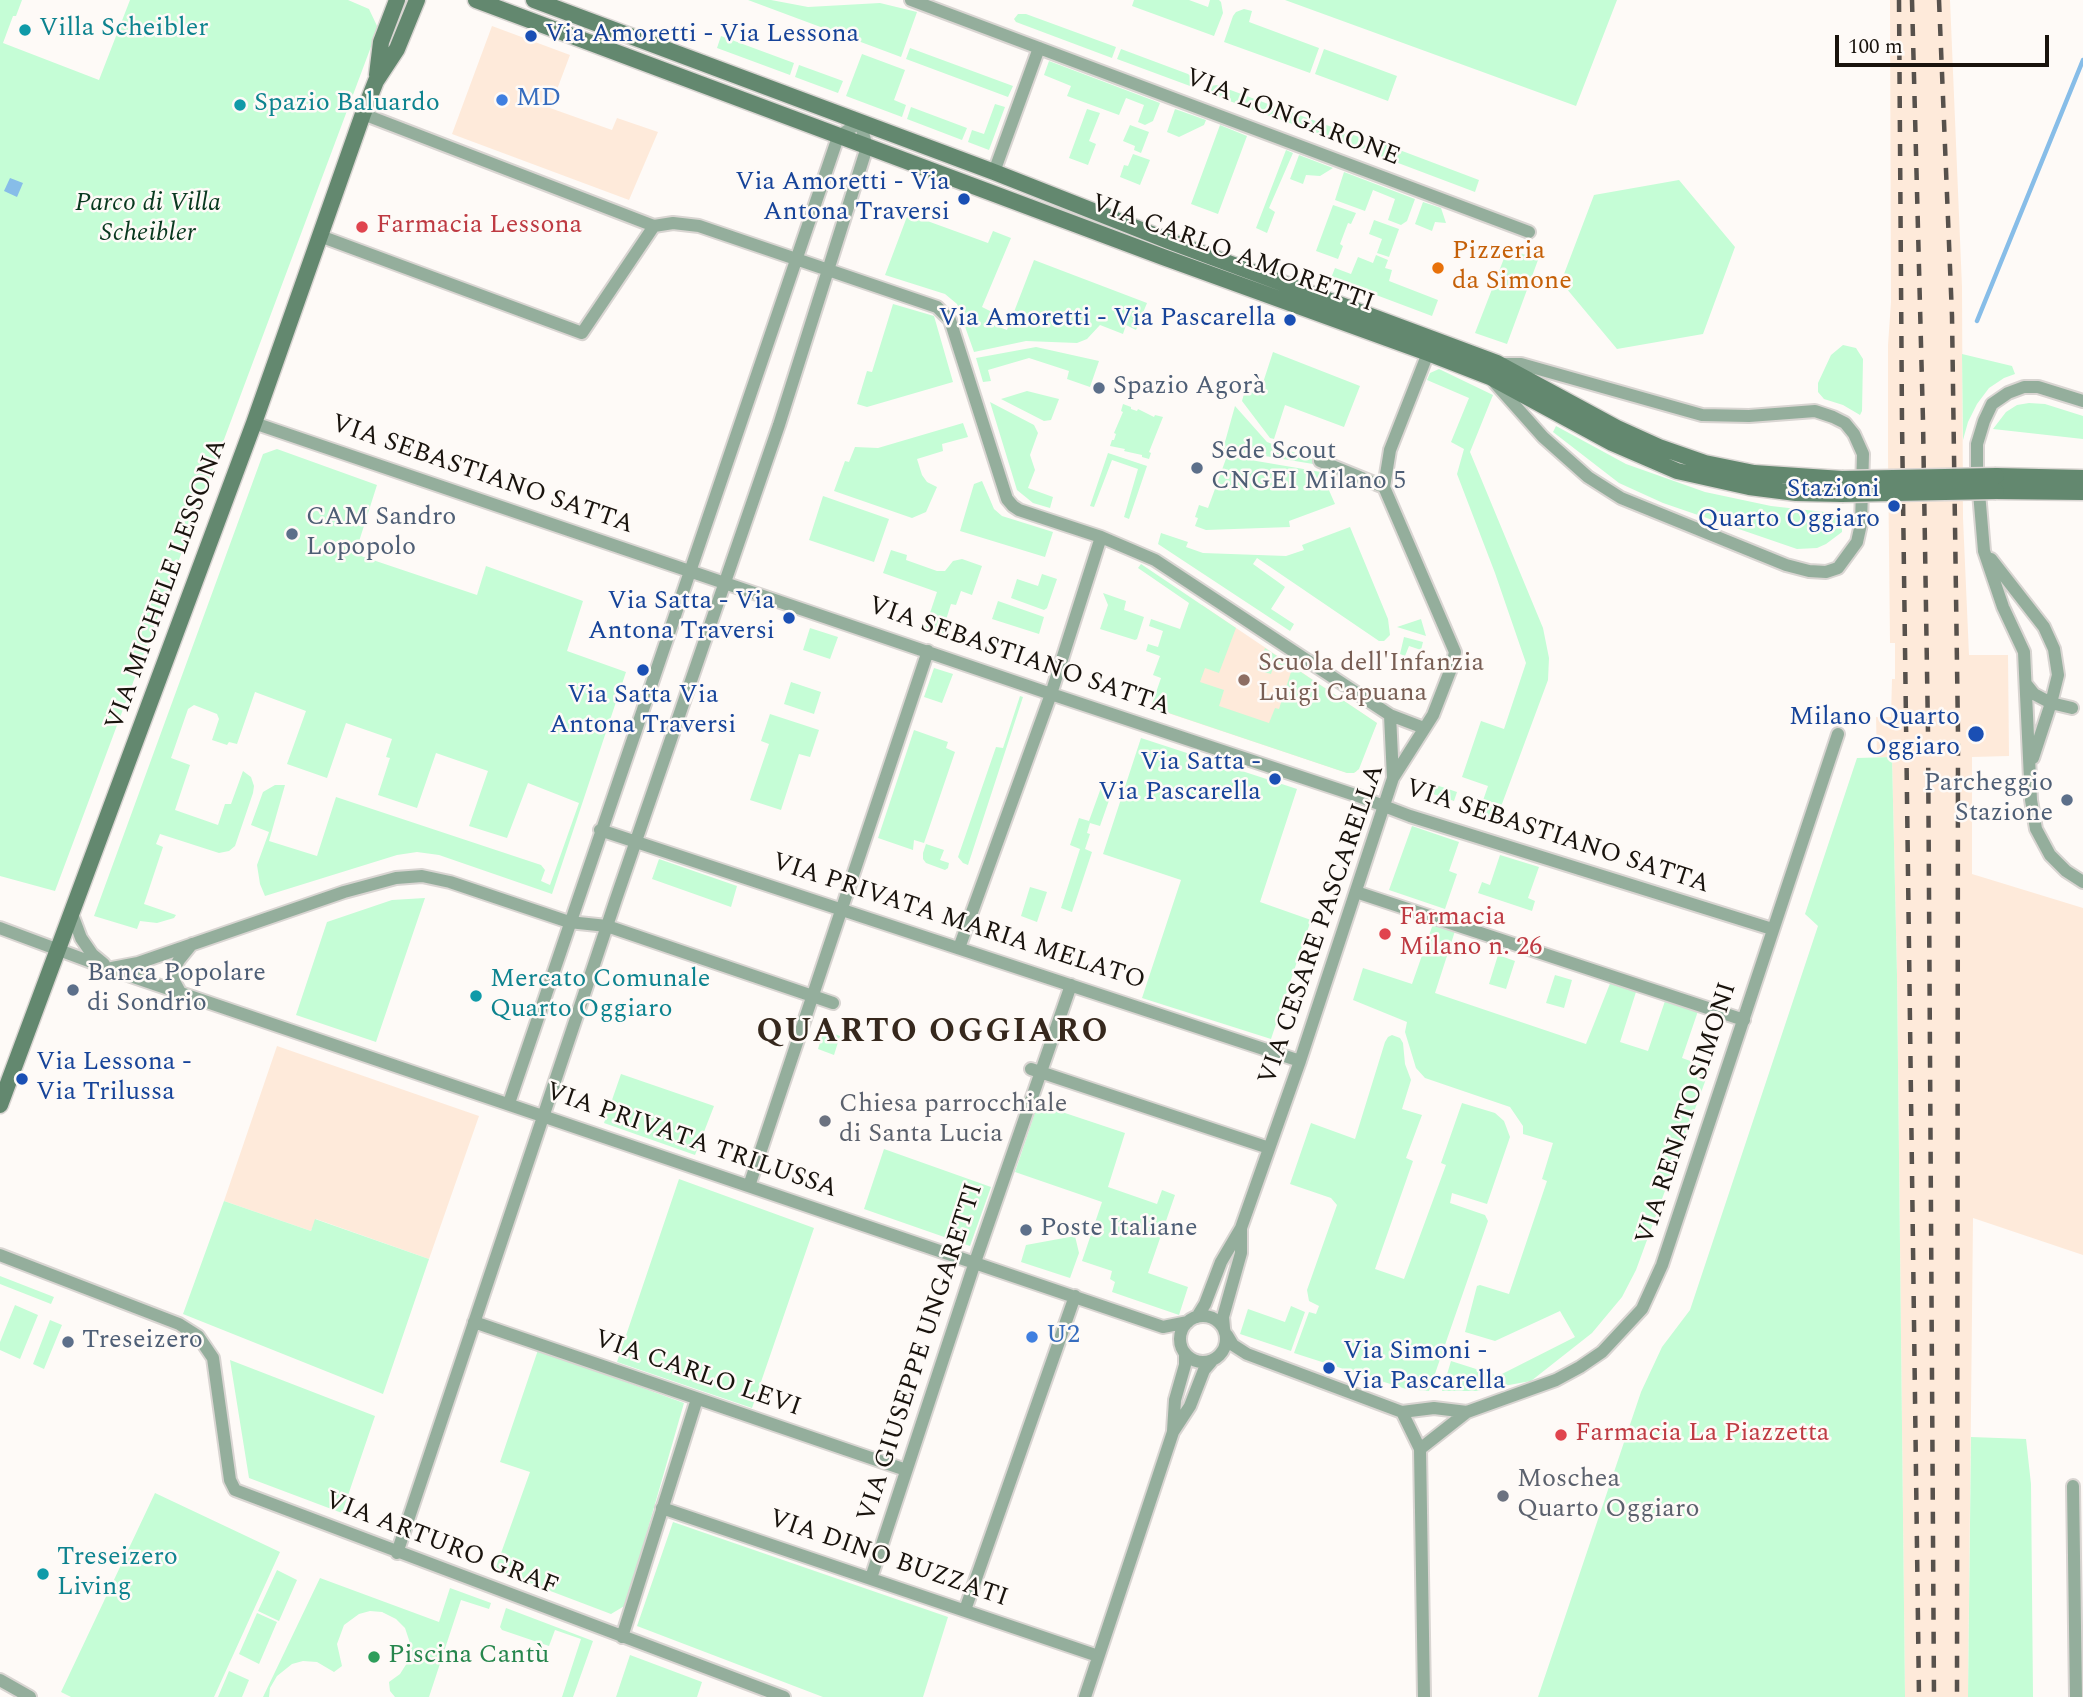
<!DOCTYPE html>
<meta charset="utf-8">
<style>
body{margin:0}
#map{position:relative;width:2083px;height:1697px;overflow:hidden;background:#fefaf7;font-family:Spectral,serif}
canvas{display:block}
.scale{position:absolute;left:1835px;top:35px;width:214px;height:32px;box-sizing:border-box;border:4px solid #19130d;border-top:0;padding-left:9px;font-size:21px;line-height:24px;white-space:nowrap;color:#19130d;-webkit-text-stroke:5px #fefaf7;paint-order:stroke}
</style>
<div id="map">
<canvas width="2083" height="1697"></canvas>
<div class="scale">100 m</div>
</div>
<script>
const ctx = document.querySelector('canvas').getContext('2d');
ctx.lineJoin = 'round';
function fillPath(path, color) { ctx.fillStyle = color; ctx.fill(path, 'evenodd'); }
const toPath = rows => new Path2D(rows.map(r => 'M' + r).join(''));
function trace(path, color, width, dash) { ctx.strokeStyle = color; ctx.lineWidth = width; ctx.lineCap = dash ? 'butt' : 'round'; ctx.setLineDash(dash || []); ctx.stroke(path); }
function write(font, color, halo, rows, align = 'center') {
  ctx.font = font + ' Spectral,serif'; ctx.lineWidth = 5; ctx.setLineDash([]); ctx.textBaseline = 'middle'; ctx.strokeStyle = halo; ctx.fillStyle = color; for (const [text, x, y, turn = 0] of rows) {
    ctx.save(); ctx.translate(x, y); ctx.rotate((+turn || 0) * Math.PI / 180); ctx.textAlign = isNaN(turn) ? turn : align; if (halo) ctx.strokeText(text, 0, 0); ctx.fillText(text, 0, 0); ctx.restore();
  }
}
const built = toPath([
 [1890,0,1950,0,1962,287,1963,518,1969,655,2008,655,2009,756,1972,757,1972,874,2083,908,2083,1255,1973,1218,1968,1697,1905,1697,1897,975,1892,757,1877,757,1876,717,1891,717,1892,679,1895,679,1895,643,1890,643,1888,456,1888,345,1891,302],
 [492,26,570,55,550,108,612,130,617,118,658,132,629,200,452,134],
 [1202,605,1377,723,1356,772,1347,773,1165,712],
 [277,1046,479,1116,429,1259,316,1219,311,1231,224,1201]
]);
const green = toPath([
 [0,0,22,0,16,16,13,16,3,43,99,80,130,0,348,0,369,9,378,28,55,891,0,876],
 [748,0,771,0,808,7,880,3,917,12,901,57],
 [1134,0,1189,0,1208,7,1210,0,1219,0,1221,2,1223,13,1214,36,1132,6],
 [1285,0,1617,0,1576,106],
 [1244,9,1252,11,1249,22,1319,48,1310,73,1224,42,1233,16,1236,12],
 [1018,14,1026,14,1116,47,1112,58,1016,22,1014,19],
 [721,36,794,63,790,75,717,48],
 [910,48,1013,86,1008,97,906,59],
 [1121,49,1188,74,1194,79,1194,84,1190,86,1117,59],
 [1324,49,1397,76,1388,101,1315,74],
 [862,54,905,70,894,100,906,105,902,117,846,96],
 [1049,61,1160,103,1153,121,1145,125,1138,122,1144,105,1126,98,1119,115,1067,96,1071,86,1044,75],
 [799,65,843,81,838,93,795,77],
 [1217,85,1279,108,1275,118,1208,93,1210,86],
 [995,104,1005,107,989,150,968,142,972,130,984,134],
 [911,107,967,128,962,140,907,119],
 [1087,109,1100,113,1089,141,1096,144,1088,165,1069,158],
 [1175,109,1206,120,1204,125,1179,137,1167,132],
 [1283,109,1359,137,1365,144,1365,148,1360,149,1279,119],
 [1130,125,1149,132,1141,153,1134,150,1135,146,1123,141],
 [1220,125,1247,136,1218,214,1191,204],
 [1381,143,1479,180,1475,192,1377,155],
 [1286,150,1293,153,1269,208,1275,212,1267,233,1256,228],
 [1133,154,1150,160,1140,185,1120,177,1124,165,1128,166],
 [1299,155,1333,168,1320,176,1306,175,1303,184,1290,179],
 [1344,172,1415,199,1407,221,1401,225,1388,220,1395,199,1373,190,1365,211,1335,200],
 [1679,180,1735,247,1703,334,1617,349,1561,282,1594,195],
 [1423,202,1441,208,1446,223,1435,222,1432,231,1415,224],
 [1333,205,1356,213,1351,224,1348,223,1340,244,1343,246,1338,259,1316,251],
 [908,214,988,243,993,231,1011,238,982,307,992,312,988,323,1007,330,1034,260,1147,303,1136,330,1126,325,1123,334,1100,325,1087,339,1077,343,1026,341,974,352,957,304,945,294,885,275],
 [1374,220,1399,229,1389,257,1377,253,1382,239,1369,234],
 [1508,248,1538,260,1507,344,1475,333],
 [1376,255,1388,260,1385,268,1392,270,1389,281,1438,300,1432,316,1331,278,1335,268,1351,274,1358,257,1373,263],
 [893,304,934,316,953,382,867,407,857,404,867,371,872,372],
 [1843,345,1856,348,1863,359,1862,411,1860,415,1843,405,1824,399,1818,392,1818,383,1831,355],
 [1036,347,1099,361,1090,387,1067,379,1069,371,1029,358,988,370,991,381,983,382,976,358],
 [1273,352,1360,386,1344,427,1285,405,1274,439,1270,438,1242,401,1245,390,1259,395],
 [1962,354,2012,366,2015,374,2004,378,1989,388,1977,404,1968,422,1963,440],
 [1439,369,1493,395,1470,452,1543,628,1549,658,1548,680,1496,820,1478,815,1488,786,1462,777,1481,721,1504,729,1526,663,1495,573,1457,474,1464,449,1451,442,1469,398,1427,380,1430,373],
 [1027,391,1059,399,1051,420,1044,421,1001,399],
 [990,402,1034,425,1038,433,1030,455,1035,470,1028,488,1053,497,1050,508,1033,503,1017,490],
 [2029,403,2045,404,2083,416,2083,439,1993,429,2006,412,2017,405],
 [1123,404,1131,407,1131,409,1137,411,1138,409,1154,417,1155,415,1163,417,1149,452,1151,453,1149,459,1142,457,1142,455,1124,451,1125,449,1110,446,1112,440,1114,440,1116,434,1114,433,1123,412,1121,411],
 [1235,406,1267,442,1319,462,1319,465,1223,449],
 [963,423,968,437,942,444,943,451,917,459,922,475,927,482,937,487,926,512,912,518,834,491,845,461,849,462,855,447,878,448],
 [1556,426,1626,464,1705,492,1771,506,1842,514,1842,532,1826,544,1817,548,1797,549,1663,503,1619,483,1553,432],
 [277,449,377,485,355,554,477,595,486,566,583,601,567,651,626,672,552,894,439,855,417,852,397,855,265,896,260,884,257,865,269,832,251,825,263,792,275,785,285,785,269,841,317,856,336,797,541,865,545,870,541,881,550,885,579,803,528,783,507,838,469,826,488,771,436,753,417,808,378,795,390,758,386,757,392,739,346,723,327,778,287,764,306,711,255,692,237,744,229,742,227,745,212,740,219,719,217,714,194,705,188,709,171,758,190,765,175,810,218,825,225,804,231,804,243,771,251,777,254,786,253,793,235,846,229,851,219,853,160,834,156,844,163,847,144,904,176,915,174,918,157,923,140,921,137,929,94,916,263,454],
 [1108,453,1147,466,1129,519,1124,517,1138,469,1112,460,1094,507,1090,506],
 [1227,456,1321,472,1335,504,1289,521,1290,527,1206,530,1195,526,1198,518,1195,517,1199,505,1208,508],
 [982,481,994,509,1002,516,1053,532,1045,557,960,531,974,484],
 [823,496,889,519,874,562,809,540],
 [1350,527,1388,619,1390,635,1384,641,1379,641,1257,558,1253,564,1285,587,1271,609,1294,624,1290,631,1158,544,1161,533,1188,542,1186,547,1203,553,1286,556,1304,550,1302,545],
 [891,550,907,555,906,560,937,571,945,571,953,561,962,559,982,566,972,595,961,591,956,605,951,604,944,626,946,636,925,628,937,592,883,573],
 [1141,564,1236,628,1219,673,1205,668,1200,682,1224,690,1219,706,1269,723,1275,708,1279,709,1291,672,1275,661,1271,674,1257,670,1265,648,1377,723,1359,769,1354,773,1347,773,1151,707,1161,678,1153,675,1160,656,1146,651,1148,644,1158,647,1163,631,1149,626,1151,619,1180,629,1189,603,1138,568],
 [1042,574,1057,579,1047,608,1044,610,1011,598,1017,579,1038,586],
 [1103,593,1126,601,1124,610,1144,617,1137,639,1135,640,1100,629,1108,605],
 [998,601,1044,617,1039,634,992,619],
 [1421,619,1426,636,1397,627],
 [810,628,838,637,830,659,803,650],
 [1404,637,1423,642,1421,650,1409,646,1405,656,1400,654],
 [934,668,953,674,942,703,924,697],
 [791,682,821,692,814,714,784,704],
 [1020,696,1023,697,968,865,963,863,958,857,996,747,1003,748],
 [770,714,819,730,810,757,799,754,781,810,750,800,769,744,761,741],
 [914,730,948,742,946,748,955,752,924,843,914,840,913,850,878,838],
 [1141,738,1297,789,1260,902,1311,920,1271,1039,1142,998,1181,880,1103,854],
 [1892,757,1897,975,1905,1697,1538,1697,1641,1392,1662,1347,1690,1310,1818,926,1805,914,1857,758],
 [1433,784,1457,792,1454,801,1430,793],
 [1102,785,1113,789,1100,826,1090,823,1087,833,1090,834,1085,849,1092,852,1072,912,1061,908,1080,849,1070,845,1079,818,1089,821],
 [1412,826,1459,842,1449,871,1457,874,1445,909,1389,890],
 [926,844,944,850,940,860,949,863,948,868,945,870,926,863,923,859,923,853],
 [1500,855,1539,867,1528,898,1535,901,1532,911,1478,893,1482,882,1490,885],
 [659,859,737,886,731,907,652,879],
 [1030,887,1047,892,1037,922,1021,916],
 [425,898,376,1042,296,1015,327,922,392,900],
 [1433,924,1455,931,1435,993,1586,1044,1611,981,1636,992,1620,1042,1648,1051,1665,1001,1698,1011,1682,1058,1710,1068,1636,1270,1622,1297,1592,1333,1531,1381,1476,1391,1442,1391,1451,1361,1498,1376,1575,1337,1560,1311,1495,1341,1465,1332,1477,1286,1480,1285,1509,1294,1547,1181,1542,1179,1553,1143,1523,1134,1523,1126,1510,1107,1425,1078,1416,1068,1405,1032,1407,1022,1353,1000,1363,968,1412,984],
 [1498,955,1515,961,1506,989,1489,984],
 [1555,975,1572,980,1564,1008,1546,1003],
 [824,1030,840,1036,834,1055,818,1049],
 [1392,1035,1400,1038,1403,1043,1405,1064,1411,1080,1402,1109,1422,1115,1406,1158,1413,1161,1375,1269,1404,1279,1446,1165,1441,1163,1462,1103,1495,1113,1504,1121,1510,1137,1487,1204,1452,1193,1450,1203,1485,1215,1488,1221,1429,1391,1406,1389,1294,1353,1309,1312,1316,1314,1319,1306,1309,1301,1307,1290,1337,1205,1331,1198,1290,1184,1311,1123,1355,1139,1385,1042,1388,1037],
 [621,1074,714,1106,695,1155,604,1123],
 [1038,1104,1125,1133,1108,1187,1157,1204,1162,1190,1175,1195,1148,1273,1188,1287,1179,1315,1112,1292,1115,1282,1110,1279,1112,1271,1082,1261,1102,1202,1015,1172],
 [884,1149,991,1187,970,1246,864,1209],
 [679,1179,814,1228,752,1408,617,1362],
 [224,1201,311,1231,315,1219,429,1259,383,1394,183,1314],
 [1075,1236,1079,1253,1070,1278,1021,1262,1026,1245],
 [0,1276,54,1297,51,1304,0,1284],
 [15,1305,38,1315,20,1359,0,1350,0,1342],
 [1291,1306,1305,1312,1291,1351,1240,1334,1248,1309,1285,1322],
 [50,1320,62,1325,44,1369,33,1364],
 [538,1350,684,1403,626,1605,611,1614,495,1570,530,1472,500,1462],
 [230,1360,375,1416,342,1513,249,1478],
 [1971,1437,2026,1439,2031,1484,2033,1697,1968,1697],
 [155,1493,280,1552,214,1697,71,1697,61,1692],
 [673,1522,948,1617,923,1697,823,1697,637,1626],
 [277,1570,297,1580,279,1621,258,1611],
 [320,1578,439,1622,450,1588,491,1603,489,1609,461,1600,429,1697,395,1697,390,1691,389,1682,400,1674,407,1663,410,1652,409,1640,405,1628,396,1619,382,1612,370,1611,359,1614,344,1625,337,1644,342,1666,334,1672,317,1662,303,1661,292,1664,277,1676,270,1688,269,1697,263,1697],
 [506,1608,593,1641,573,1697,562,1697,581,1639,555,1630,549,1646,502,1630,500,1627],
 [257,1613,277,1622,259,1664,239,1654],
 [630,1655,702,1682,697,1697,616,1697],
 [229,1671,249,1680,242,1697,218,1697]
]);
const water = toPath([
 [10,178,23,183,17,197,4,191]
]);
const stream = toPath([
 [1977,321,2083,60]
]);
const street = toPath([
 [911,0,1529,232],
 [363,114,654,226,673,223,699,226,937,307,950,320,1007,499,1013,506,1019,510,1101,537,1155,560,1390,715,1424,728],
 [994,172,1039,48],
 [320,236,582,333,654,226],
 [1495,383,1543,437,1588,477,1621,498,1786,565,1809,571,1826,572,1838,568,1857,542,1861,524,1863,454,1854,434,1845,423,1833,417,1815,411,1749,416,1702,415,1521,364,1502,364],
 [2083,401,2038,387,2024,387,2008,393,1992,404,1984,421,1977,444,1977,469,1984,551,2003,607,2024,652,2031,800,2036,829,2050,855,2066,871,2083,882],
 [254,423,1051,694,1355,795,1410,816,1772,929],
 [1320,461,1384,487],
 [1991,559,2044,627,2054,649,2058,675,2051,703,2033,758],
 [2026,684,2034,694,2051,703,2072,708],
 [1390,715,1393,778],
 [600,830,1300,1061],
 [1356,892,1744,1020],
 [72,914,81,938,92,954,104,964],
 [0,928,110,969,1163,1327,1188,1322],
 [959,948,1051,694,1101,537],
 [112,968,138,963,344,892,396,878,422,876,450,882,569,922,607,926,833,1003],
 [180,992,174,981,174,969,179,960,192,944],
 [1031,1069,1269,1148],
 [749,1186,928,651],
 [0,1255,179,1324,198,1336,213,1358,230,1480,235,1490,784,1697],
 '1180 1339a23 23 0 1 1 46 0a23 23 0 1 1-46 0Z',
 [1197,1317,1205,1304,1221,1262,1241,1228,1300,1061,1393,778,1433,715,1452,666,1455,652,1384,487,1390,450,1428,353],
 [474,1322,906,1470],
 [1224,1328,1223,1317,1241,1253,1241,1229],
 [1227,1335,1233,1345,1247,1354,1402,1412,1434,1408,1467,1412],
 [1402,1412,1420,1449,1424,1697],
 [1173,1431,1175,1400,1185,1365,1185,1354],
 [1420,1449,1467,1412,1556,1380,1580,1367,1602,1352,1642,1309,1662,1265,1838,734],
 [2073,1486,2076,1697],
 [662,1508,1098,1656],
 [397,1553,616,899,779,425,867,147,860,122,838,137,509,1103],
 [871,1578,975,1262,1071,985],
 [965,1610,1075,1296],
 [622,1637,697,1399],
 [0,1680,30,1697],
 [1085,1697,1173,1432,1190,1406,1204,1370,1211,1362]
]);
const secondary = toPath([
 [476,0,1163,257,1428,353,1490,377,1612,443,1677,471,1749,487,1796,493,1842,494],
 [534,0,994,172,1169,241,1497,363,1617,428,1659,447,1705,463,1754,473,1842,479],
 [377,75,381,42,397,0],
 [1996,476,2083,478],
 [1996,491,2083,492],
 [0,1105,254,423,363,114,376,81,397,49,417,0]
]);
const rail = toPath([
 [1899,0,1902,422,1919,1697],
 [1912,0,1923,421,1928,732,1934,1697],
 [1939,0,1952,316,1958,734,1957,1697]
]);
const secondaryBridge = toPath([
 [1842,479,1996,476],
 [1842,494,1996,491]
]);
const markers = [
 [25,30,7,"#0f9aa8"],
 [531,36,7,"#1a4fb4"],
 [502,100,7,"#3f7fe0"],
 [240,105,7,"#0f9aa8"],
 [964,199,7,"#1a4fb4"],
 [362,227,7,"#e0444e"],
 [1438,268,7,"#e8710a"],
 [1290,320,7,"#1a4fb4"],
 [1099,388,7,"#5c6f8a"],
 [1197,468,7,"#5c6f8a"],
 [1894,506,7,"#1a4fb4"],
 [292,534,7,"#5c6f8a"],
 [789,618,7,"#1a4fb4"],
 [643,670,7,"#1a4fb4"],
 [1244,680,7,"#8d6e63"],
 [1976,734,9,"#1a4fb4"],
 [1275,779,7,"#1a4fb4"],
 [2067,800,7,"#5c6f8a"],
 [1385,934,7,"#e0444e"],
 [73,990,7,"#5c6f8a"],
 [476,996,7,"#0f9aa8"],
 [22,1079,7,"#1a4fb4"],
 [825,1121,7,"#6b7280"],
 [1026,1230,7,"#5c6f8a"],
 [1032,1337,7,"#3f7fe0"],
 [68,1342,7,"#5c6f8a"],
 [1329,1368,7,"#1a4fb4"],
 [1561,1435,7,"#e0444e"],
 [1503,1496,7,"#6b7280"],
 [43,1574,7,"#0f9aa8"],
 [374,1657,7,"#2e9e5b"]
];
const cultureNames = [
 ["Villa Scheibler",39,30],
 ["Spazio Baluardo",254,105],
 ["Mercato Comunale",490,981],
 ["Quarto Oggiaro",490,1011],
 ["Treseizero",57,1559],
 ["Living",57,1589]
];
const transitNames = [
 ["Via Amoretti - Via Lessona",545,36,"left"],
 ["Via Amoretti - Via",950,184],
 ["Antona Traversi",950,214],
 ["Via Amoretti - Via Pascarella",1276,320],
 ["Stazioni",1880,491],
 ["Quarto Oggiaro",1880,521],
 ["Via Satta - Via",775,603],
 ["Antona Traversi",775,633],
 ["Via Satta Via",643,697,"center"],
 ["Antona Traversi",643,727,"center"],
 ["Milano Quarto",1960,719],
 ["Oggiaro",1960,749],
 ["Via Satta -",1261,764],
 ["Via Pascarella",1261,794],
 ["Via Lessona -",36,1064,"left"],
 ["Via Trilussa",36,1094,"left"],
 ["Via Simoni -",1343,1353,"left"],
 ["Via Pascarella",1343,1383,"left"]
];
const shopNames = [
 ["MD",516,100],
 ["U2",1046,1337]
];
const streetNames = [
 ["VIA LONGARONE",1292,119,21],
 ["VIA CARLO AMORETTI",1232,255,20],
 ["VIA SEBASTIANO SATTA",482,476,19],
 ["VIA MICHELE LESSONA",168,585,-70],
 ["VIA SEBASTIANO SATTA",1019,658,19],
 ["VIA SEBASTIANO SATTA",1557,838,18],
 ["VIA PRIVATA MARIA MELATO",958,923,18],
 ["VIA CESARE PASCARELLA",1323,925,-71],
 ["VIA RENATO SIMONI",1688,1114,-72],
 ["VIA PRIVATA TRILUSSA",691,1142,19],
 ["VIA GIUSEPPE UNGARETTI",922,1353,-72],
 ["VIA CARLO LEVI",697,1375,19],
 ["VIA ARTURO GRAF",441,1545,21],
 ["VIA DINO BUZZATI",888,1560,19]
];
const parkNames = [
 ["Parco di Villa",148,205],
 ["Scheibler",148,235]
];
const healthNames = [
 ["Farmacia Lessona",376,227],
 ["Farmacia",1399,919],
 ["Milano n. 26",1399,949],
 ["Farmacia La Piazzetta",1575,1435]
];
const foodNames = [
 ["Pizzeria",1452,253],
 ["da Simone",1452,283]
];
const serviceNames = [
 ["Spazio Agorà",1113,388],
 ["Sede Scout",1211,453],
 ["CNGEI Milano 5",1211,483],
 ["CAM Sandro",306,519],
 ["Lopopolo",306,549],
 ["Parcheggio",2053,785,"right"],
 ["Stazione",2053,815,"right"],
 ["Banca Popolare",87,975],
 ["di Sondrio",87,1005],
 ["Poste Italiane",1040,1230],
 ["Treseizero",82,1342]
];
const educationNames = [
 ["Scuola dell'Infanzia",1258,665],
 ["Luigi Capuana",1258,695]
];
const worshipNames = [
 ["Chiesa parrocchiale",839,1106],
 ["di Santa Lucia",839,1136],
 ["Moschea",1517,1481],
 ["Quarto Oggiaro",1517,1511]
];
const leisureNames = [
 ["Piscina Cantù",388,1657]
];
const districtNames = [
 ["QUARTO OGGIARO",933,1035]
];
fillPath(built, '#feeada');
fillPath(green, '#c5fdd6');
fillPath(water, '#87bde8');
trace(stream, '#87bde8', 4.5);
trace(street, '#d9d5d2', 16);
trace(secondary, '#d9d5d2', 19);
trace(street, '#94ae9c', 12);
trace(secondary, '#63886f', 16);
trace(rail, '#57514c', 4.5, [12, 12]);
trace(secondaryBridge, '#d9d5d2', 19, []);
trace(secondaryBridge, '#63886f', 16);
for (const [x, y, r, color] of markers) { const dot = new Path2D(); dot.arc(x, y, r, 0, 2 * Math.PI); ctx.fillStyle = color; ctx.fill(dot); trace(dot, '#fefaf7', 2.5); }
write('26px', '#0d838f', '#fefaf7', cultureNames, 'left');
write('26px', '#164399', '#fefaf7', transitNames, 'right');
write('26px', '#366cbe', '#fefaf7', shopNames, 'left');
write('26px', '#19130d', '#fefaf7', streetNames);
write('italic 26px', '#09391f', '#fefaf7', parkNames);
write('26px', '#be3a42', '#fefaf7', healthNames, 'left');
write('26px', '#c56008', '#fefaf7', foodNames, 'left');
write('26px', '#4e5e75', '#fefaf7', serviceNames, 'left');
write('26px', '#785e54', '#fefaf7', educationNames, 'left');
write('26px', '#5b616d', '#fefaf7', worshipNames, 'left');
write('26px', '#27864d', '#fefaf7', leisureNames, 'left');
ctx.letterSpacing = '2px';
write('bold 33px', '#36281d', '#fefaf7', districtNames);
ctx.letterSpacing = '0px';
</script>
